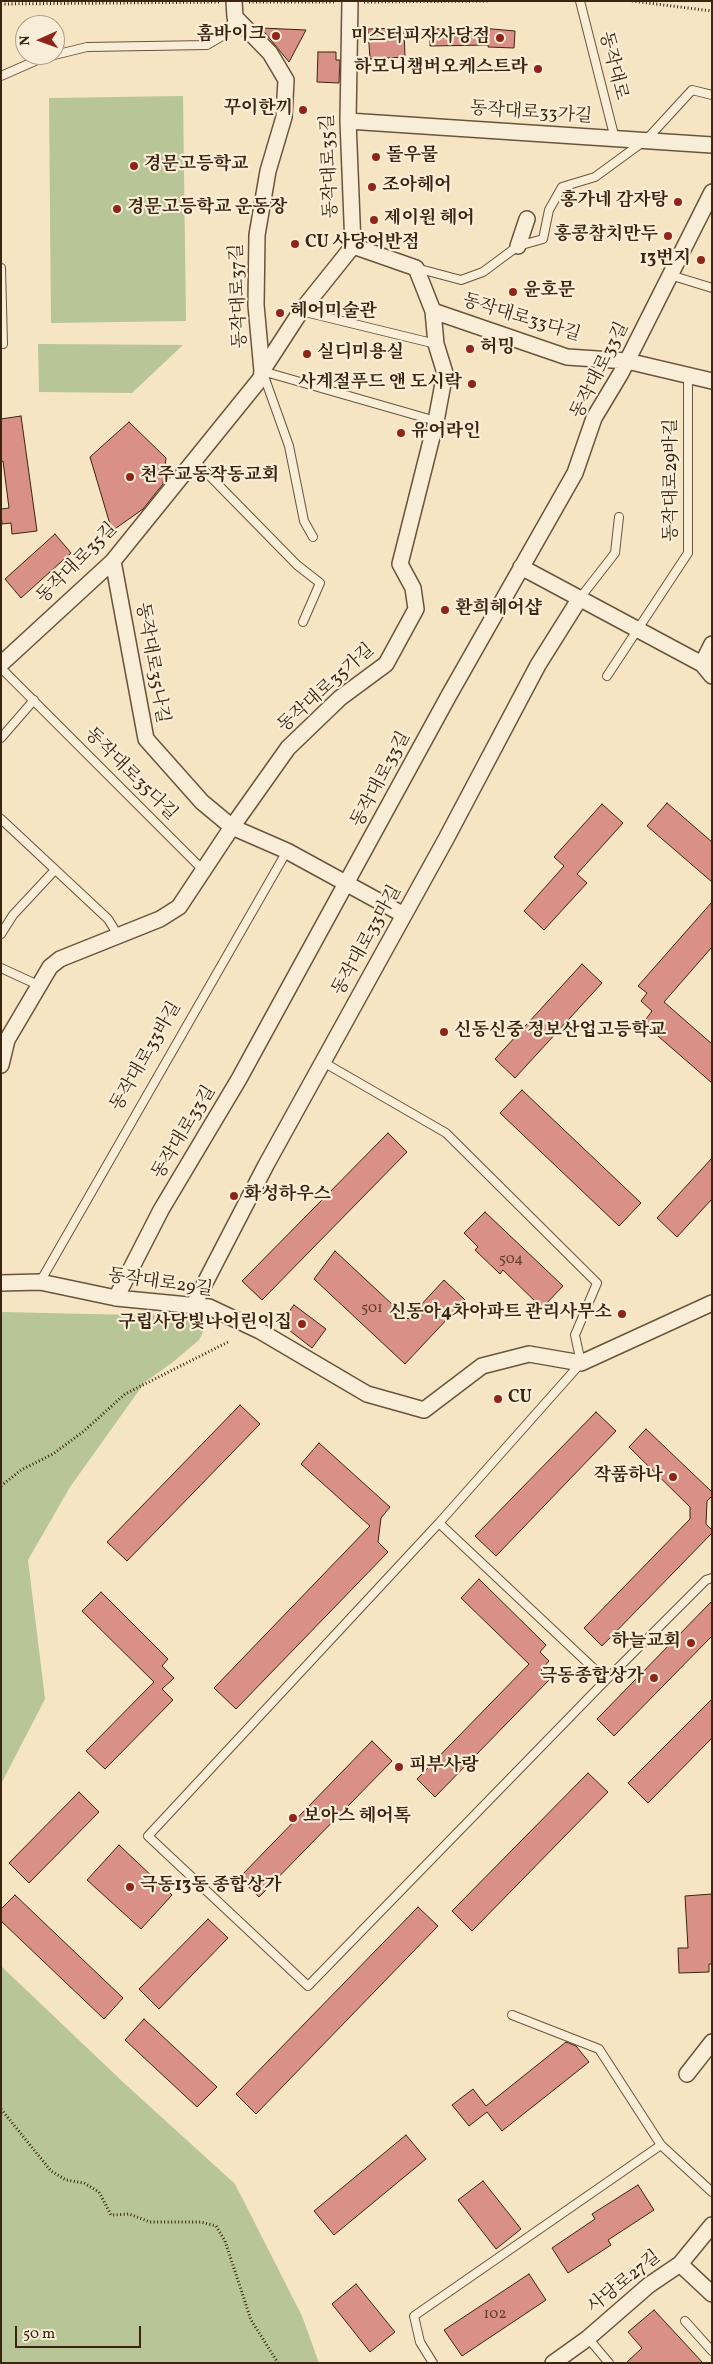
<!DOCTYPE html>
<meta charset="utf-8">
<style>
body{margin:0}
#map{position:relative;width:713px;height:2364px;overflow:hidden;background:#f5e5c3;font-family:Vollkorn,serif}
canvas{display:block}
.frame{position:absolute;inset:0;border:2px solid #3b2410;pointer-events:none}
.north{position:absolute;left:15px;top:15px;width:50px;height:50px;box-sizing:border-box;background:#f8eed8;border:1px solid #ac9d88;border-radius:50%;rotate:268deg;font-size:14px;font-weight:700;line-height:20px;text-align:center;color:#3b2410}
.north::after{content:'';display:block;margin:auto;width:18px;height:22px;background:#8f2418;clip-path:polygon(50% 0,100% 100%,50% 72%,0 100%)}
.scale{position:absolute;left:15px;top:2326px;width:126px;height:22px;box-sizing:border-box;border:2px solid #3b2410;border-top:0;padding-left:6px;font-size:15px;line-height:18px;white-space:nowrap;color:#3b2410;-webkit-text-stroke:4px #f8eed8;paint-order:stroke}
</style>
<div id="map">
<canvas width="713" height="2364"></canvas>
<div class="frame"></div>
<div class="north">N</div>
<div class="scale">50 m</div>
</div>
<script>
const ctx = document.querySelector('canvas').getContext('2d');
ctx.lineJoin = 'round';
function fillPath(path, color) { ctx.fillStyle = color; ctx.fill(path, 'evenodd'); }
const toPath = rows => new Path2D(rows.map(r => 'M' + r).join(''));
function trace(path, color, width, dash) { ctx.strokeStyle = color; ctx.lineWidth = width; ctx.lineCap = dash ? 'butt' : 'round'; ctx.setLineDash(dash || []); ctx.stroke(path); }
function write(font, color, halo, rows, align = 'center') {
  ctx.font = font + ' Vollkorn,"Noto Serif KR",serif'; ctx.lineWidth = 4.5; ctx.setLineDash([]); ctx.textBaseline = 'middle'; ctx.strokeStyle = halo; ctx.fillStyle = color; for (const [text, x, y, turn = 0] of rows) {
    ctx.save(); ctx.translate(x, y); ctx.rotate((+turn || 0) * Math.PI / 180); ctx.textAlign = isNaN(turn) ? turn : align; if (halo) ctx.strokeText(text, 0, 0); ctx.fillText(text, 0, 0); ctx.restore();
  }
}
const green = toPath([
 [183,96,186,321,51,323,49,98],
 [38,344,183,345,132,393,39,392],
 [1,1312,135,1315,175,1314,198,1319,202,1325,203,1332,199,1340,173,1362,145,1382,70,1487,28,1560,45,1699,1,1784],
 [1,1966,124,2083,235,2184,302,2316,319,2363,1,2363]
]);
const building = toPath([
 [261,28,306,30,289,62,261,28],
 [404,28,405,57,370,59,368,29,404,28],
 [481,28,515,31,514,48,488,47,488,45,430,46,430,29,481,28],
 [318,52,336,52,336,60,340,60,339,83,317,82,318,52],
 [21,416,37,531,12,534,11,523,2,524,1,514,1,509,9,508,3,461,1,462,1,419,21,416],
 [129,422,166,458,163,484,143,509,112,531,90,457,129,422],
 [55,534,71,553,21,598,5,579,55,534],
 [667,803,712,842,712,882,647,826,667,803],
 [602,804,623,823,577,874,587,883,544,930,524,911,564,866,554,857,602,804],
 [712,902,712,947,664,1002,712,1044,712,1083,643,1023,652,1011,641,1001,647,993,638,986,712,902],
 [582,964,602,983,515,1078,495,1059,582,964],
 [522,1090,641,1203,619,1226,500,1113,522,1090],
 [388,1133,407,1152,262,1300,242,1281,388,1133],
 [712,1158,712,1199,677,1237,657,1218,712,1158],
 [485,1212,563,1286,542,1308,503,1270,500,1274,475,1250,478,1247,464,1233,485,1212],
 [335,1251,408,1319,444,1280,465,1300,405,1364,314,1279,335,1251],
 [294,1305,326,1329,312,1348,280,1323,294,1305],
 [240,1405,260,1424,127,1561,107,1542,240,1405],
 [596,1412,616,1431,496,1556,475,1536,596,1412],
 [646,1429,712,1492,712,1496,707,1501,706,1524,712,1530,712,1533,602,1646,584,1628,690,1519,690,1507,629,1447,646,1429],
 [319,1443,390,1507,381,1518,378,1542,388,1552,236,1709,214,1688,370,1526,301,1464,319,1443],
 [479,1579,546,1645,540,1652,549,1661,541,1670,550,1679,435,1797,417,1779,529,1664,461,1598,479,1579],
 [101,1592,168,1659,162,1666,174,1678,162,1689,173,1700,105,1769,86,1751,154,1682,82,1611,101,1592],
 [712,1601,712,1636,614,1736,597,1719,712,1601],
 [712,1699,712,1738,648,1803,628,1783,712,1699],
 [372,1741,392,1761,259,1897,239,1878,372,1741],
 [588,1773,608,1792,472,1931,452,1911,588,1773],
 [79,1792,99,1812,29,1883,9,1863,79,1792],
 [119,1845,172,1895,141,1929,87,1880,119,1845],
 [712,1894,712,1964,709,1964,709,1972,679,1973,678,1948,688,1948,685,1896,712,1894],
 [15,1895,123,1998,104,2019,1,1921,1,1909,15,1895],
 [418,1907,438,1926,256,2114,236,2094,418,1907],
 [208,1919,228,1938,159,2009,139,1989,208,1919],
 [144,2019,217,2087,197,2107,125,2040,144,2019],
 [566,2042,576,2046,589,2062,502,2131,487,2112,469,2126,452,2105,473,2089,486,2106,566,2042],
 [406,2135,426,2159,334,2235,314,2211,406,2135],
 [483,2181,521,2229,496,2249,458,2200,483,2181],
 [638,2185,654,2210,608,2240,611,2245,568,2273,552,2248,595,2219,592,2214,638,2185],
 [529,2274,546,2300,462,2356,444,2330,529,2274],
 [356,2284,395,2332,370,2352,332,2304,356,2284],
 [654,2310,703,2363,626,2363,642,2348,628,2332,654,2310]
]);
const path = toPath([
 [632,1,712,11],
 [249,2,336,2],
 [364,2,488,1],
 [1,4,221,2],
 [1,1486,21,1470,53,1454,84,1431,125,1394,230,1341],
 [1,2109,51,2171,66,2180,84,2183,99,2192,111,2215,129,2214,150,2222,201,2222,216,2226,225,2241,251,2320,278,2363]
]);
const lane = toPath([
 [580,1,615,139],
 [1,76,42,58,87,47,207,45,224,35,235,17],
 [1,268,3,344],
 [416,268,461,280,483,272,518,246,543,239,549,210,562,187,595,177,647,139,692,90,712,95],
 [670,275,712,288],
 [301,311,436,344],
 [262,371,436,421],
 [264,376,289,446,304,521,313,537],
 [194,460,297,565,320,583,303,622],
 [580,598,615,553,619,517],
 [1,668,204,871],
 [607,676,688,553,688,375],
 [1,738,34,700],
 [1,819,108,919,118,935],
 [1,934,13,915,54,871],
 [1,968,38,985],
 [323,1062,446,1133,597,1283,575,1335,581,1363,439,1523,148,1836,308,1986,606,1680,706,1580,712,1578],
 [40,1282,287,851],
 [439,1523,606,1680],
 [661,2145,712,2192],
 [685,2321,712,2351],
 [588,2338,609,2363],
 [433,2363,420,2342,414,2316,661,2145,599,2049,512,2015]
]);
const street = toPath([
 [234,1,235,17,270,53,286,80,284,117,268,171,257,235,256,305,262,371],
 [348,121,712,145],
 [518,246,527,219],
 [433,311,567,357,627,361,712,381],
 [113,561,146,739,202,802,232,827,287,851,404,915],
 [521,567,702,664,712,676],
 [1,664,113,561,261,378,262,371,301,311,353,246,348,121,350,1],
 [702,664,712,644],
 [1,1065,7,1040,50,967,60,959,160,919,179,907,232,827,288,748,340,698,386,664,416,609,413,588,400,564,436,421,445,373,436,344,433,311,416,268,353,246],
 [1,1283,40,1282,116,1298,209,1307,260,1331,367,1394,424,1410,482,1366,529,1354,581,1363,712,1303],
 [116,1298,161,1210,239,1079,448,697,575,473,594,418,621,373,712,192],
 [193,1306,266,1165,446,839,538,665,580,598],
 [687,2074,712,2042],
 [680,2264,712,2294],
 [553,2363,588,2338,649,2285,680,2264,712,2225]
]);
const markers = [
 [276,36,5,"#8f2418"],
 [500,38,5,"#8f2418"],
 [538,69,5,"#8f2418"],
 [303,110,5,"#8f2418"],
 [376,157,5,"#8f2418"],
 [134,166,5,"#8f2418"],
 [372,187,5,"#8f2418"],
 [678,202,5,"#8f2418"],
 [117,209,5,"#8f2418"],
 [374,220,5,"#8f2418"],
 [668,236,5,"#8f2418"],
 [295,244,5,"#8f2418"],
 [701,260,5,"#8f2418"],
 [513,292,5,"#8f2418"],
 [280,313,5,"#8f2418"],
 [470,349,5,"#8f2418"],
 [307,354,5,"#8f2418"],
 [472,384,5,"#8f2418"],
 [401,433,5,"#8f2418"],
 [130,477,5,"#8f2418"],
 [445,610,5,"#8f2418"],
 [444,1032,5,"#8f2418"],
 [234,1196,5,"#8f2418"],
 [622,1314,5,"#8f2418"],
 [302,1324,5,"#8f2418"],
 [498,1399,5,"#8f2418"],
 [673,1477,5,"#8f2418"],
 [691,1643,5,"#8f2418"],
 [654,1678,5,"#8f2418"],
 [399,1767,5,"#8f2418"],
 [293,1818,5,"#8f2418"],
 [130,1887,5,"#8f2418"]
];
const numberNames = [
 ["504",511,1260],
 ["501",372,1309],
 ["102",495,2315]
];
const poiNames = [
 ["홈바이크",266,36,"right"],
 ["미스터피자사당점",490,38,"right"],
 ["하모니챔버오케스트라",528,69,"right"],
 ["꾸이한끼",293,110,"right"],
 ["돌우물",386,157],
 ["경문고등학교",144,166],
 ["조아헤어",382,187],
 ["홍가네 감자탕",668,202,"right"],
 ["경문고등학교 운동장",127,209],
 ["제이원 헤어",384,220],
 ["홍콩참치만두",658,236,"right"],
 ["CU 사당어반점",305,244],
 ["13번지",691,260,"right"],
 ["윤호문",523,292],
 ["헤어미술관",290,313],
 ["허밍",480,349],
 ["실디미용실",317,354],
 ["사계절푸드 앤 도시락",462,384,"right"],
 ["유어라인",411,433],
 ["천주교동작동교회",140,477],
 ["환희헤어샵",455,610],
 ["신동신중 정보산업고등학교",454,1032],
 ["화성하우스",244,1196],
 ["신동아4차아파트 관리사무소",612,1314,"right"],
 ["구립사당빛나어린이집",292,1324,"right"],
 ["CU",508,1399],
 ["작품하나",663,1477,"right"],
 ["하늘교회",681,1643,"right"],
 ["극동종합상가",644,1678,"right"],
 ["피부사랑",409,1767],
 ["보아스 헤어톡",303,1818],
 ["극동13동 종합상가",140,1887]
];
const streetNames = [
 ["동작대로",612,66,76],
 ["동작대로33가길",531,114,4],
 ["동작대로35길",331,166,-92],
 ["동작대로37길",240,296,-92],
 ["동작대로33다길",521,319,17],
 ["동작대로33길",601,371,-63],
 ["동작대로29바길",673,480,-90],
 ["동작대로35길",78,564,-45],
 ["동작대로35나길",151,663,80],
 ["동작대로35가길",327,689,-42],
 ["동작대로35다길",130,775,45],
 ["동작대로33길",382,780,-62],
 ["동작대로33마길",368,941,-61],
 ["동작대로33바길",147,1057,-60],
 ["동작대로33길",185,1133,-59],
 ["동작대로29길",160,1284,8],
 ["사당로27길",625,2283,-39]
];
fillPath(green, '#b8c596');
fillPath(building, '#d99086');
trace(building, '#3b2410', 1);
trace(lane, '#6a543d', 10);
trace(street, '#6a543d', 18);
trace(path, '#3b2410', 3, [1, 2.5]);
trace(lane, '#f8eed8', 8);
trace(street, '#f8eed8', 15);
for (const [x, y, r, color] of markers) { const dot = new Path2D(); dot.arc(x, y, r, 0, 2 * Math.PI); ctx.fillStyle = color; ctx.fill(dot); trace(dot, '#f8eed8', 2); }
write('15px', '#623f2e', null, numberNames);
write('bold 18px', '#3b2410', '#f8eed8', poiNames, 'left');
write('18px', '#3b2410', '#f8eed8', streetNames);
</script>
